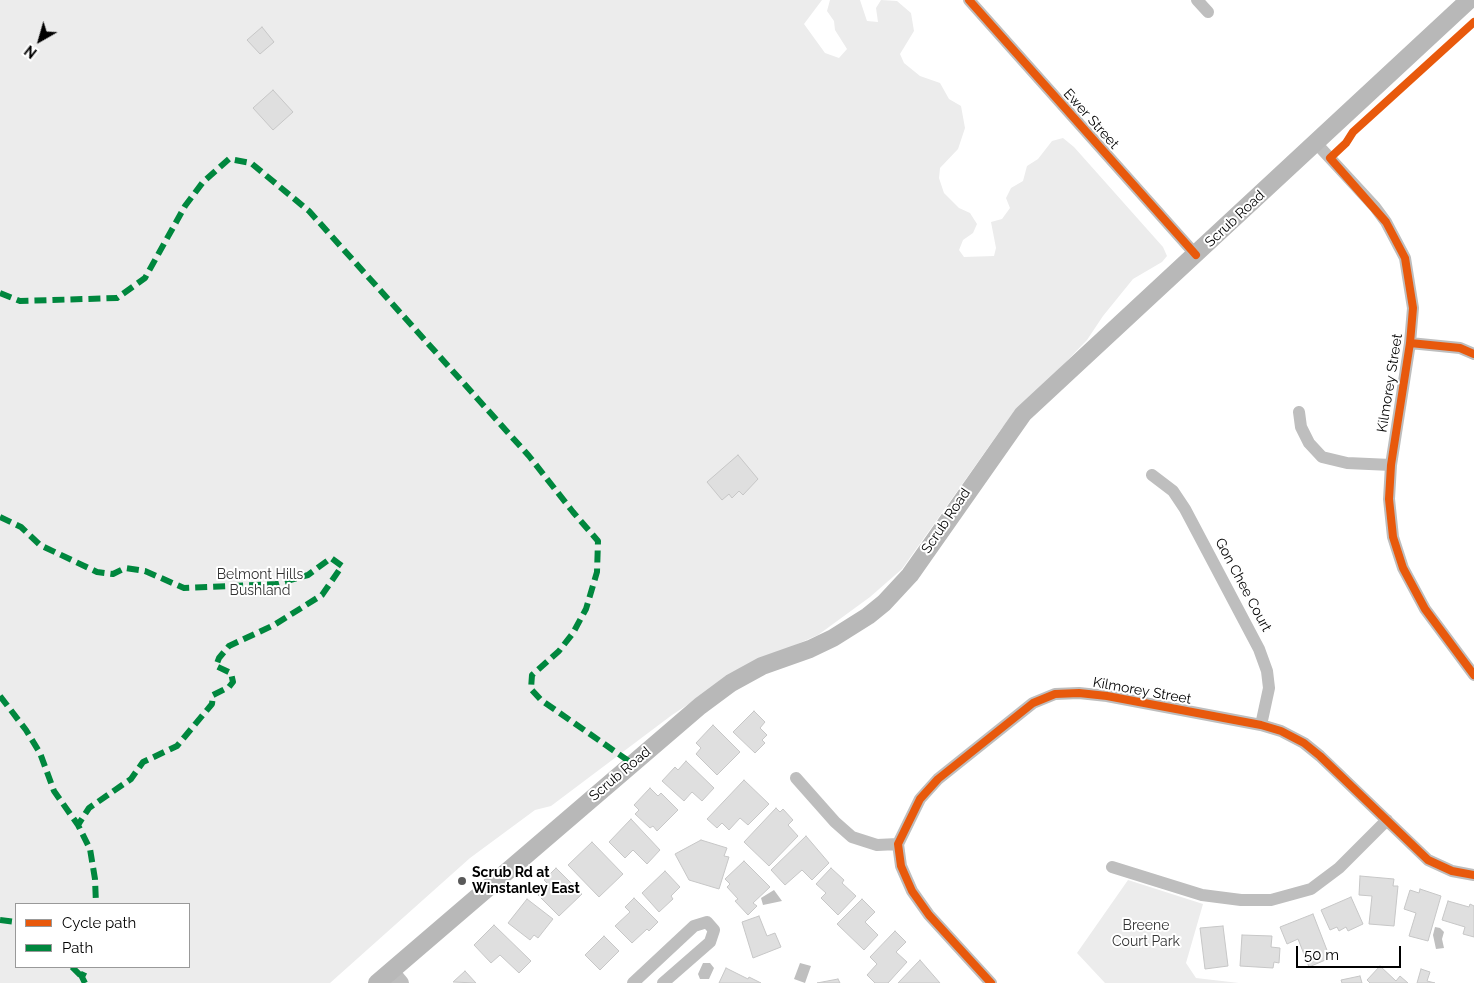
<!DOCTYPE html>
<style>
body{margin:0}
#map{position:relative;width:1474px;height:983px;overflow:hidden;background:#fff;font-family:Raleway,sans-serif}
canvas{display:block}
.legend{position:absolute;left:15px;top:903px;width:175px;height:65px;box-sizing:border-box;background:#fff;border:1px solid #999;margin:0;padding:6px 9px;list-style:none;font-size:15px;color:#000}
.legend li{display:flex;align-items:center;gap:10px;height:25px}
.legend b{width:25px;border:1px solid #999}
.north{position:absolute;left:15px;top:15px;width:50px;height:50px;-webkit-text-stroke:4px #fff;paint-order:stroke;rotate:218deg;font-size:14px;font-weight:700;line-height:20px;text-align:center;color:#000}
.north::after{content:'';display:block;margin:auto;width:18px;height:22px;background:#000;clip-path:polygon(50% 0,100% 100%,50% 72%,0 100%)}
.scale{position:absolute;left:1296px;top:946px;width:105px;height:22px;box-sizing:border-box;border:2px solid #000;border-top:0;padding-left:6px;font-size:15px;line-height:18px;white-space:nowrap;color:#000;-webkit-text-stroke:4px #fff;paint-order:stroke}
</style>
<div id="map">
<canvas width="1474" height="983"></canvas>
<ul class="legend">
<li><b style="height:6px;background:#e8590c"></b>Cycle path</li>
<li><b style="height:6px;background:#00873e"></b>Path</li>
</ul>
<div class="north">N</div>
<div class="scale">50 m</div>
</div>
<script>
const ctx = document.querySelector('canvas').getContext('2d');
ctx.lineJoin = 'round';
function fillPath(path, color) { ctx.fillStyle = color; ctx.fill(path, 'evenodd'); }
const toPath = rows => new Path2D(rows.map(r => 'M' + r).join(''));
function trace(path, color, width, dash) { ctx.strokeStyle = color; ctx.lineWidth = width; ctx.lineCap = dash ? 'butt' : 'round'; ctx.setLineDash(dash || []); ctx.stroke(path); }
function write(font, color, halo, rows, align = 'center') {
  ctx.font = font + ' Raleway,sans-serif'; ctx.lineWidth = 4; ctx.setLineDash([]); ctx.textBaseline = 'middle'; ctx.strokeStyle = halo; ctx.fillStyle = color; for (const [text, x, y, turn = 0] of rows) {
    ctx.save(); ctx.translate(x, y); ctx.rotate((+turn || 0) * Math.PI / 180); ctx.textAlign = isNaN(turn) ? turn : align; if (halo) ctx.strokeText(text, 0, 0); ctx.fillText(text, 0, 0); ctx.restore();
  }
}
const green = toPath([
 [0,0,822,0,804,24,825,53,839,58,847,49,835,30,834,21,827,11,830,0,860,0,867,21,878,22,876,8,881,0,897,1,911,13,914,31,900,54,904,63,920,76,940,83,949,99,961,106,965,128,958,149,940,168,939,178,944,193,959,208,970,213,977,224,973,233,963,240,959,250,964,257,994,256,996,248,991,222,1002,219,1010,208,1006,198,1011,188,1023,181,1027,166,1038,159,1052,141,1063,138,1074,147,1163,247,1167,256,1162,262,1133,279,1103,316,1087,340,1002,428,902,569,870,597,818,635,745,667,672,715,551,806,535,810,470,858,330,983,0,983],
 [16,904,189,904,189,967,16,967],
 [1128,880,1203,904,1186,963,1196,978,1239,983,1105,983,1077,953]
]);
const water = toPath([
 [774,890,782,901,763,905,761,898],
 [1435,927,1440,928,1444,932,1442,939,1444,948,1436,949,1433,935],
 [703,963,710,963,714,968,709,979,700,979,698,974],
 [800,963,811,966,805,983,794,979]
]);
const building = toPath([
 [262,27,274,42,260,54,247,40,262,27],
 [273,90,293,112,273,130,253,108,273,90],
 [738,455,758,479,743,495,739,491,732,498,729,494,722,500,707,482,738,455],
 [754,711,765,722,760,728,767,735,762,740,765,743,755,753,733,732,754,711],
 [713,725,740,752,717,775,696,754,701,748,696,743,713,725],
 [686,761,714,788,702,801,692,792,684,801,662,781,675,767,678,770,686,761],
 [744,780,769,804,748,825,740,818,729,830,722,823,717,828,707,819,744,780],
 [650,788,658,796,661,793,678,810,657,831,653,826,650,828,635,814,639,810,634,805,650,788],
 [776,808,780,812,783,809,793,820,788,825,798,836,769,866,744,842,776,808],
 [631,819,660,850,647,864,633,850,625,858,609,842,631,819],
 [806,836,829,863,812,880,802,870,785,885,771,870,806,836],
 [701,840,727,848,724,856,729,857,719,889,689,880,675,854,701,840],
 [592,842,623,874,599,897,568,865,592,842],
 [744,861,770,887,753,903,757,906,748,915,735,901,738,899,727,887,730,884,725,879,744,861],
 [556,868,582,894,559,916,538,895,548,884,544,880,556,868],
 [831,868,844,880,842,883,856,896,838,915,821,898,826,893,816,884,831,868],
 [665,871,680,887,671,896,673,899,659,912,642,893,665,871],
 [1360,876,1394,879,1393,886,1398,886,1394,926,1369,924,1372,896,1359,895,1360,876],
 [1420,889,1441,896,1428,941,1409,936,1416,913,1404,909,1410,890,1419,893,1420,889],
 [1351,897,1363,924,1348,931,1346,927,1339,931,1337,927,1330,930,1321,910,1351,897],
 [634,898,658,922,649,931,647,929,632,943,615,926,630,912,625,907,634,898],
 [527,899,553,919,538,938,534,935,530,940,508,923,527,899],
 [862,899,875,912,865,922,878,935,864,950,837,924,862,899],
 [1448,901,1469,907,1470,904,1474,906,1474,937,1463,934,1465,927,1442,920,1448,901],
 [1313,914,1330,958,1309,967,1298,939,1287,944,1280,927,1313,914],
 [759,916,767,936,775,933,781,947,753,958,742,922,759,916],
 [494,925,531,961,519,973,500,955,491,963,474,945,494,925],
 [1223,926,1228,966,1205,969,1200,928,1223,926],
 [895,931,906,942,896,952,907,962,888,983,875,983,867,975,877,964,870,957,895,931],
 [1242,935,1272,936,1271,947,1280,948,1279,963,1274,962,1273,968,1240,966,1242,935],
 [604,936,619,951,600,970,585,955,604,936],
 [920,960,940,983,898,983,920,960],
 [1380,966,1396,981,1400,976,1408,983,1370,983,1367,980,1380,966],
 [726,968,748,979,749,977,761,983,719,983,726,968],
 [1421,969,1430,972,1427,981,1435,983,1417,983,1421,969],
 [465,971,476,983,453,982,465,971],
 [1360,976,1362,983,1342,983,1341,980,1360,976],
 [838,979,840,983,817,983,838,979]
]);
const minor = toPath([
 [969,0,1196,255],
 [1197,0,1208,12],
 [1316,143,1375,207,1386,222,1405,258,1413,308,1410,343,1391,465,1389,499,1393,537,1403,568,1425,609,1474,675],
 [1410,343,1460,348,1474,354],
 [1299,412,1301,427,1309,443,1322,457,1347,463,1391,465],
 [1152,475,1173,491,1185,509,1259,649,1267,671,1269,688,1261,725],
 [796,778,835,822,852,837,877,845,898,844],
 [1112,867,1202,895,1241,900,1271,900,1311,889,1339,868,1387,820],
 [633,983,694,926,707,922,714,930,710,942,663,983],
 [991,983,929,915,912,891,901,866,898,844,920,799,938,779,1033,703,1055,694,1079,693,1107,696,1261,725,1281,731,1304,743,1320,756,1428,860,1452,871,1474,875]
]);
const tertiary = toPath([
 [391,971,401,983]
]);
const secondary = toPath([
 [377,983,700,706,731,683,762,666,810,649,833,638,868,616,884,603,910,575,1023,414,1469,0]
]);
const quiet = toPath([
 [0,293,20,301,117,298,145,278,185,206,203,182,229,159,251,163,309,211,529,456,573,512,598,541,597,572,586,609,573,633,559,651,532,675,531,689,541,700,633,764],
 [0,517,21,527,40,545,97,572,113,574,125,568,145,571,184,588,276,584,308,575,331,558,342,566,322,595,274,625,229,646,219,658,216,666,231,673,233,682,229,687,213,695,212,704,177,746,143,762,131,779,89,808,78,825],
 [0,696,26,730,40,753,54,791,78,825,90,849,95,879,96,904],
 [0,920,16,922],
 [72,967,82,977],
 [85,983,82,977,87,967]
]);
const cycleway = toPath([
 [969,0,1196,255],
 [1474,22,1353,132,1346,143,1330,158,1386,222,1405,258,1413,308,1410,343,1391,465,1389,499,1393,537,1403,568,1425,609,1474,675],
 [1410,343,1460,348,1474,354],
 [991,983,929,915,912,891,901,866,898,844,920,799,938,779,1033,703,1055,694,1079,693,1107,696,1261,725,1281,731,1304,743,1320,756,1428,860,1452,871,1474,875]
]);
const markers = [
 [462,881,5,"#595959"]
];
const streetNames = [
 ["Ewer Street",1091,119,48],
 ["Scrub Road",1235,219,-43],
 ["Kilmorey Street",1390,383,-81],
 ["Scrub Road",946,521,-56],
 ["Gon Chee Court",1243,585,62],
 ["Kilmorey Street",1142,691,10],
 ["Scrub Road",620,774,-40]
];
const parkNames = [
 ["Belmont Hills",260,575],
 ["Bushland",260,591],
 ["Breene",1146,926],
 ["Court Park",1146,942]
];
const poiNames = [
 ["Scrub Rd at",472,873],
 ["Winstanley East",472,889]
];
fillPath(green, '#ececec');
fillPath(water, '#bfbfbf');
fillPath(building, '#dfdfdf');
trace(building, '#c7c7c7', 1);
trace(minor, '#bebebe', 12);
trace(tertiary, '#bebebe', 16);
trace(secondary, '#b8b8b8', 18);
trace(quiet, '#00873e', 6, [12, 6]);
trace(cycleway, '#e8590c', 8);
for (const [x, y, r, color] of markers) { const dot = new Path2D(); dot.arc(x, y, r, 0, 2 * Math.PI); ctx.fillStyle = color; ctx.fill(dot); trace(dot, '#fff', 2); }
write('14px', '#000', '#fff', streetNames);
write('14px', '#333', '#fff', parkNames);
write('bold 14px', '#000', '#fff', poiNames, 'left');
</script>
